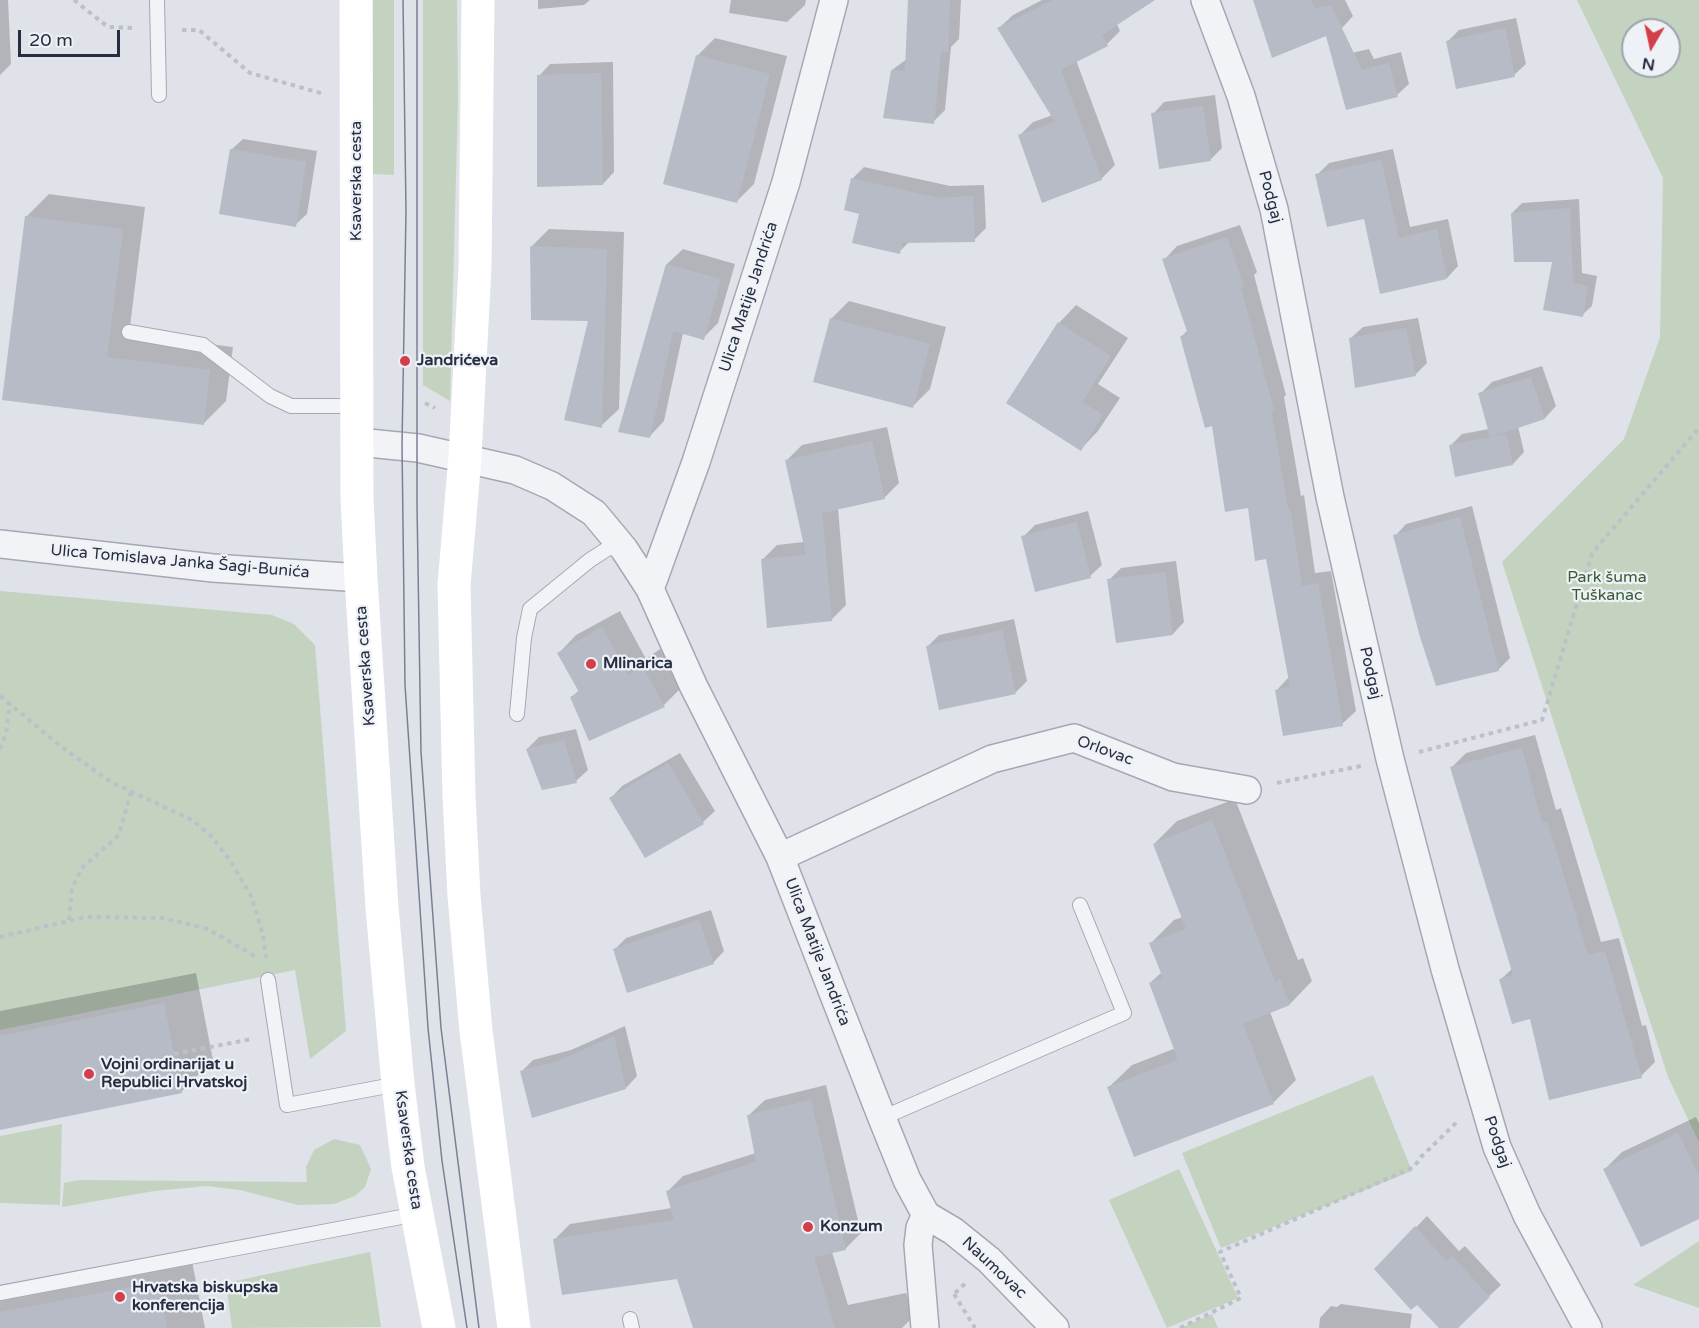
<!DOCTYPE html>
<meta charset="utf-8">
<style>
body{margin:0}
#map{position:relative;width:1699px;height:1328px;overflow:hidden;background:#dfe2e9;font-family:"Varela Round",sans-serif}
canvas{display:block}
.north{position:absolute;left:1621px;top:18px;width:60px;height:60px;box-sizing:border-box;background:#eef1f6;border:2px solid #9ea3ae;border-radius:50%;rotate:189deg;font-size:16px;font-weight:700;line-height:24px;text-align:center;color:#272e41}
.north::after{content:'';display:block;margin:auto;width:21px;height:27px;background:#d33e49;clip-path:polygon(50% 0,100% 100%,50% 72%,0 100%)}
.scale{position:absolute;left:18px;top:30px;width:102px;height:27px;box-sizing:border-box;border:3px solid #272e41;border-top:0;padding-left:8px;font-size:18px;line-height:21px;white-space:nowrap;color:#272e41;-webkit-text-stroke:4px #eef1f6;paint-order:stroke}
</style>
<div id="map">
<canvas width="1699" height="1328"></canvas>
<div class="north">N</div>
<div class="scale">20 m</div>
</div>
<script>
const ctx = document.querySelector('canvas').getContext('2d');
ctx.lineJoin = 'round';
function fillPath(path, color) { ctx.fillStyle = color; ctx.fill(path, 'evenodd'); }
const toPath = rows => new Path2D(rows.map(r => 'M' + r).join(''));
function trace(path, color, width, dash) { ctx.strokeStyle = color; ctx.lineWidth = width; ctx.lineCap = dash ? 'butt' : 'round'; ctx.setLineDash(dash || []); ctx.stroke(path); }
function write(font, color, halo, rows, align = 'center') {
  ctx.font = font + ' "Varela Round",sans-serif'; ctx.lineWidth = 4.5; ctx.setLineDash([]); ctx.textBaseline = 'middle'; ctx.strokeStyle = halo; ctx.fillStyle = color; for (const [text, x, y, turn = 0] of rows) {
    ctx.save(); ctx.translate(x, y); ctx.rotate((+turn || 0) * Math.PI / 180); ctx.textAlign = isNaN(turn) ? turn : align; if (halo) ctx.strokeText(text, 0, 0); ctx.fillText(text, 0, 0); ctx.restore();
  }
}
const green = toPath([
 [373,0,394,0,394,175,373,174],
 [423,0,457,0,458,101,450,401,423,385],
 [1577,0,1699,0,1699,1142,1668,1077,1502,562,1624,439,1660,337,1663,178],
 [1633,30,1669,30,1669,66,1633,66],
 [0,591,272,615,294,624,315,645,346,1031,310,1059,295,970,0,1030],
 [1373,1075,1412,1171,1221,1248,1182,1153],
 [62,1124,60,1205,0,1203,0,1136],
 [334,1139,360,1145,371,1169,365,1187,355,1196,334,1204,298,1205,240,1190,206,1186,154,1191,62,1207,64,1183,79,1180,307,1182,306,1167,314,1150],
 [1179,1169,1238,1298,1167,1328,1109,1200],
 [1699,1241,1699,1308,1633,1285],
 [370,1252,381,1327,232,1328,226,1283],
 [1212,1314,1218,1328,1183,1328,1183,1327]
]);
const shadow = toPath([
 [0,0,8,0,11,64,0,75],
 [538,0,590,0,584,5,538,9],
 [731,0,806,0,805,5,787,22,729,13],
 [909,0,961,0,959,39,951,47,945,110,933,122,892,70,907,59],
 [1042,0,1117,0,1116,22,1120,31,1107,44,1076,60,1115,165,1101,179,1019,136,1033,122,1053,115,999,28,1013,15],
 [1254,0,1345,0,1353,16,1342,28],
 [1516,18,1526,64,1514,75,1448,41,1459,30],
 [715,38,787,56,754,184,737,201,697,56],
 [1369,49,1374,59,1401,52,1409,84,1397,95,1347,109,1347,54],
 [613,62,614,172,603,184,539,76,550,64],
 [1215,95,1222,148,1210,160,1153,114,1164,102],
 [243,139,317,151,307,214,295,225,231,150],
 [1393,149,1410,227,1448,219,1458,266,1447,278,1365,217,1317,175,1329,163],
 [864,167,950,186,984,185,986,228,974,240,910,241,899,252,861,213,845,209,853,178],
 [49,194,145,207,129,334,233,347,226,401,203,424,3,398,26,217],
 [1579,199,1582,273,1597,276,1592,306,1582,315,1554,261,1512,213,1522,203],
 [1240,225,1257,272,1254,275,1286,395,1284,397,1301,496,1304,495,1315,573,1331,571,1356,711,1342,724,1276,691,1289,677,1268,557,1181,337,1188,330,1164,260,1177,246],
 [549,229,624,232,619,409,601,426,589,320,532,246],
 [683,249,735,264,718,323,703,338,683,333,664,421,649,437,667,264],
 [849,301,946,327,930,389,912,407,831,319],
 [1076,305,1128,338,1098,384,1120,398,1098,431,1081,449,1008,402,1059,323],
 [1418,318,1427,363,1415,375,1351,338,1363,327],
 [1542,366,1556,406,1545,418,1518,426,1524,452,1513,464,1450,446,1462,434,1489,429,1480,394,1492,382],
 [887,427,899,483,884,498,838,508,846,605,831,620,762,560,777,545,804,542,787,460,802,445],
 [1472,506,1510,658,1498,670,1395,536,1406,524],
 [1088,511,1102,565,1090,576,1023,537,1035,525],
 [1176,561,1184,622,1173,634,1109,580,1121,568],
 [620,611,646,659,660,649,681,688,664,705,571,698,579,690,559,653,576,635],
 [1014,619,1027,681,1016,692,927,647,939,635],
 [576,729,588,770,576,781,527,749,539,737],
 [1535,735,1556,810,1561,808,1601,942,1619,938,1642,1026,1646,1025,1655,1062,1641,1076,1531,1017,1501,979,1513,968,1452,767,1466,753],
 [680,753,715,811,703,822,645,856,611,798,622,786],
 [1235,799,1298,960,1303,958,1312,981,1290,1004,1270,1012,1296,1080,1274,1102,1135,1155,1109,1087,1132,1065,1176,1048,1150,983,1162,972,1151,943,1174,920,1183,917,1154,844,1177,821],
 [711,910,724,951,713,963,615,949,626,938],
 [196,973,213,1060,181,1092,0,1128,0,1011],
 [625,1026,637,1076,626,1088,522,1071,533,1060,571,1050],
 [826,1085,861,1233,845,1249,832,1252,848,1305,906,1293,914,1316,902,1328,695,1328,678,1277,555,1239,570,1224,672,1208,667,1192,683,1176,756,1153,749,1115,765,1100],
 [1696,1117,1699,1123,1699,1217,1605,1169,1622,1152],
 [1427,1216,1459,1251,1465,1246,1501,1285,1455,1328,1441,1328,1409,1294,1376,1269],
 [190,1251,205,1328,0,1328,0,1288],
 [1341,1304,1412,1314,1410,1328,1319,1328,1320,1318,1331,1306,1337,1307]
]);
const building = toPath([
 [908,0,950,0,948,52,941,52,934,124,883,118,891,70,905,71],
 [1053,0,1155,0,1102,35,1108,46,1061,70,1102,180,1042,203,1018,135,1055,122,997,28],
 [1253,0,1311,0,1315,8,1331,5,1362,70,1389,63,1398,97,1346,110,1326,36,1272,58],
 [1505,28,1515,77,1456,89,1446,41],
 [696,55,770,74,737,203,663,184],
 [601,73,603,185,537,187,537,75],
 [1203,106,1211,161,1159,169,1151,113],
 [230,149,306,162,296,227,219,214],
 [1381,160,1399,238,1437,229,1447,279,1380,294,1364,219,1327,227,1315,174],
 [851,178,938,198,973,196,975,242,902,243,900,254,852,243,859,214,844,210],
 [1570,208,1573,283,1588,286,1583,317,1543,310,1552,262,1514,262,1511,213],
 [25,216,123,229,107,357,210,370,204,425,2,400],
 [1227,237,1244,287,1241,288,1274,410,1271,410,1288,508,1290,508,1302,586,1318,583,1343,726,1283,736,1275,690,1290,687,1266,559,1255,561,1248,508,1225,512,1212,426,1205,428,1180,336,1188,334,1162,259],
 [530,246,607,249,602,428,564,420,588,321,531,320],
 [666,264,721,279,704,340,673,331,650,438,618,432],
 [830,318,930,344,913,408,813,382],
 [1058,322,1111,356,1082,402,1103,415,1081,451,1006,403],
 [1406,328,1416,376,1355,388,1349,338],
 [1531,377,1545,419,1491,437,1506,434,1513,465,1455,477,1449,445,1490,437,1478,393],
 [872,441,885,499,822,513,832,621,767,628,761,559,806,555,785,460],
 [1460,517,1499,671,1436,686,1420,637,1393,535],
 [1077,522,1091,578,1035,592,1021,536],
 [1165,572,1173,635,1116,643,1107,579],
 [602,627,628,675,642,666,665,707,589,741,570,697,579,692,557,653],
 [1002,630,1016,694,939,710,926,646],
 [564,740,577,783,542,790,526,749],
 [1522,748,1542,823,1547,821,1588,955,1605,951,1642,1078,1549,1100,1530,1019,1512,1024,1499,979,1513,975,1450,767],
 [668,763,704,824,645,858,609,798],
 [1212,820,1275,982,1280,979,1290,1005,1243,1024,1274,1104,1134,1157,1107,1087,1178,1060,1149,983,1163,978,1149,943,1186,929,1153,844],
 [699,920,714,964,627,993,613,949],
 [164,1003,182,1093,0,1130,0,1036],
 [614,1036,626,1089,532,1118,520,1071,558,1061],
 [811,1100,846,1250,814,1257,835,1328,693,1328,677,1279,562,1295,553,1239,674,1220,666,1191,756,1162,747,1115],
 [1678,1133,1699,1176,1699,1219,1641,1247,1603,1169],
 [1415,1226,1446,1261,1452,1256,1490,1297,1458,1328,1439,1328,1417,1305,1411,1310,1374,1269],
 [158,1282,167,1328,0,1328,0,1312]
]);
const path = toPath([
 [74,0,108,27,133,28],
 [182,30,199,30,250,73,324,94],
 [425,403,435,408],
 [0,696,63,748,111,782,192,820,211,836,230,860,251,896,263,935,266,958],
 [0,749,6,734,10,703],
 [1419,752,1542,720,1592,553,1699,428],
 [1277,783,1361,766],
 [69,920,72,890,76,879,83,867,119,835,131,792],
 [0,937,86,917,162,918,208,929,258,958],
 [174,1054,252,1039],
 [955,1293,968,1281],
 [954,1294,975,1328],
 [1180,1328,1241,1298,1220,1252,1414,1167,1421,1157,1458,1121]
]);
const service = toPath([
 [157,0,159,95],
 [129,332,203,345,270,396,291,406,356,406],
 [517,714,524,638,530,609,590,560,618,542],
 [268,980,287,1105,398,1084],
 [882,1118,1124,1013,1080,905],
 [0,1293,417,1214],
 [630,1319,632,1328]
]);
const minor = toPath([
 [1205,0,1241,96,1274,209,1330,497,1390,759,1445,969,1497,1147,1527,1215,1588,1328],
 [358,442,418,448,515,470,552,486,594,513,624,549,650,589,693,685,780,857,882,1118,907,1180,926,1215],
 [0,544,213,568,361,578],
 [650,589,696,462,786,182,834,0],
 [780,857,992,759,1074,738,1173,777,1247,790],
 [926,1215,953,1231,989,1260,1055,1328],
 [925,1328,918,1245,920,1228,926,1215]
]);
const secondary = toPath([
 [356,0,357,499,361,578,382,908,398,1084,408,1167,439,1328],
 [478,0,475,267,465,457,454,585,459,796,464,896,476,1031,514,1328]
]);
const tram = toPath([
 [403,0,406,211,402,445,405,685,428,1028,442,1161,467,1328],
 [417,0,417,505,421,752,441,1028,479,1328]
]);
const markers = [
 [405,361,6,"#d33e49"],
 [591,664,6,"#d33e49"],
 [89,1074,6,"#d33e49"],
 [808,1227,6,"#d33e49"],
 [120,1297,6,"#d33e49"]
];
const streetNames = [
 ["Ksaverska cesta",357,181,-90],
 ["Podgaj",1270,197,75],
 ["Ulica Matije Jandrića",749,297,-72],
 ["Ulica Tomislava Janka Šagi-Bunića",180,562,5],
 ["Ksaverska cesta",366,666,-94],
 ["Podgaj",1370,673,77],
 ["Orlovac",1105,751,20],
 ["Ulica Matije Jandrića",817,952,69],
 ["Podgaj",1497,1142,71],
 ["Ksaverska cesta",408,1150,82],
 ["Naumovac",994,1268,43]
];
const poiNames = [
 ["Jandrićeva",417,361],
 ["Mlinarica",603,664],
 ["Vojni ordinarijat u",101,1065],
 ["Republici Hrvatskoj",101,1083],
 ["Konzum",820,1227],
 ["Hrvatska biskupska",132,1288],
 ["konferencija",132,1306]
];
const parkNames = [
 ["Park šuma",1607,578],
 ["Tuškanac",1607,596]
];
fillPath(green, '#c3d3c0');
fillPath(shadow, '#0003');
fillPath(building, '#b6bbc6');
trace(service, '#a4a8b3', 16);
trace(minor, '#a4a8b3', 30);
trace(path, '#bdc0c8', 4, [4.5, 4.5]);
trace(service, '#f2f3f7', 14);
trace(minor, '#f2f3f7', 27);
trace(secondary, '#fff', 33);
trace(tram, '#788093', 1.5);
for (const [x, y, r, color] of markers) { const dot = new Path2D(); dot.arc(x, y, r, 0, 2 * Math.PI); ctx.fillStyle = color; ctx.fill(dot); trace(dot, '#eef1f6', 2); }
write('16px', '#272e41', '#eef1f6', streetNames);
write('bold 16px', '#272e41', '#eef1f6', poiNames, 'left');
write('16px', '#385d34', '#eef1f6', parkNames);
</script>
